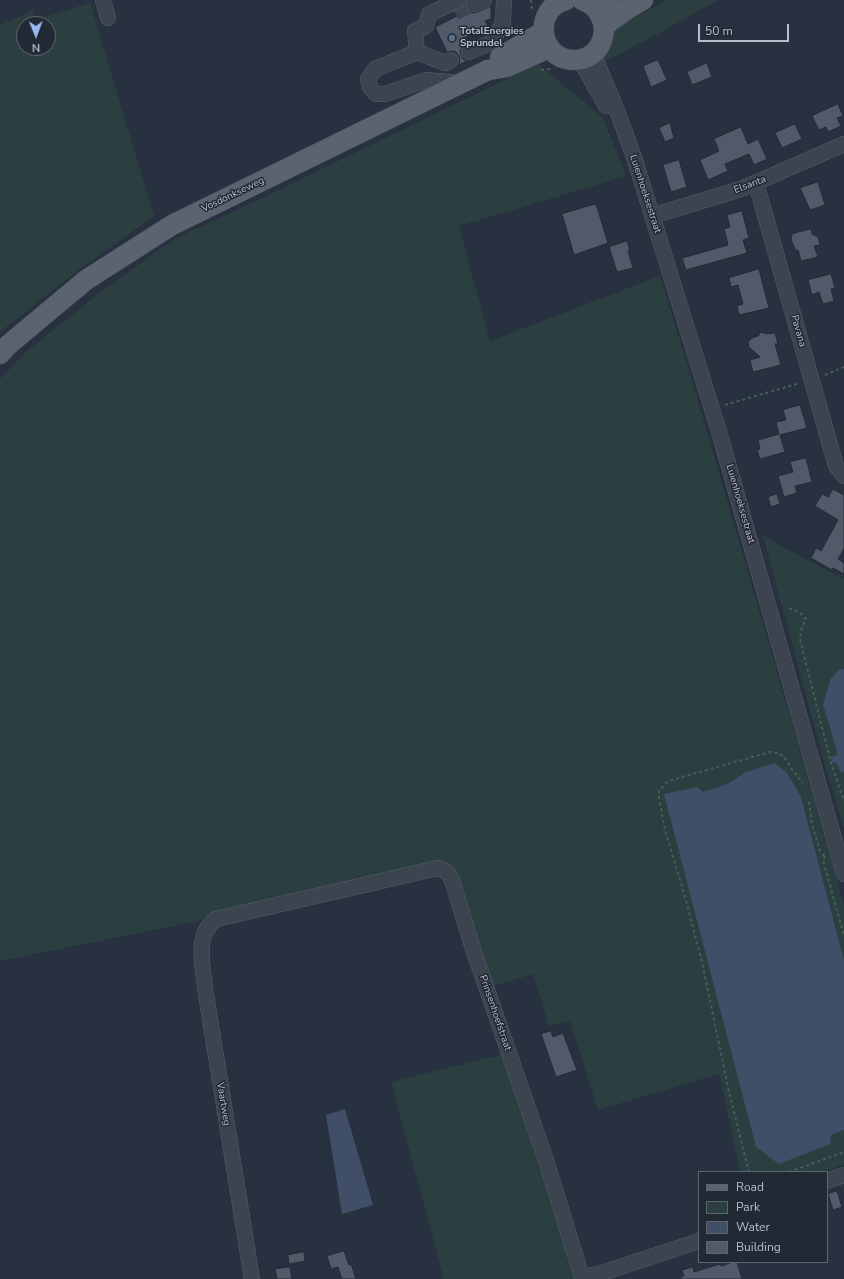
<!DOCTYPE html>
<html>
<head>
<meta charset="utf-8">
<style>
	body { margin:0 }
	#map { position:relative; width:844px; height:1279px; overflow:hidden; background:#28313f; font-family:"Nunito Sans",sans-serif }
	canvas { display:block }
	.legend { position:absolute; left:698px; top:1171px; width:130px; height:92px; box-sizing:border-box; background:#212934; border:1px solid #5e6570; margin:0; padding:5px 7px; list-style:none; font-size:12px; color:#b9bfca }
	.legend li { display:flex; align-items:center; gap:8px; height:20px }
	.legend b { width:20px; border:1px solid #5e6570 }
	.north { position:absolute; left:16px; top:16px; width:40px; height:40px; box-sizing:border-box; background:#212934; border:1px solid #5e6570; border-radius:50%; rotate:179deg; font-size:11px; font-weight:700; line-height:16px; text-align:center; color:#b9bfca }
	.north::after { content:''; display:block; margin:auto; width:14px; height:18px; background:#98b8ef; clip-path:polygon(50% 0,100% 100%,50% 72%,0 100%) }
	.scale { position:absolute; left:698px; top:24px; width:91px; height:18px; box-sizing:border-box; border:2px solid #b9bfca; border-top:0; padding-left:5px; font-size:12px; line-height:14px; white-space:nowrap; color:#b9bfca; -webkit-text-stroke:3px #212934; paint-order:stroke }
</style>
</head>
<body>
<div id="map">
<canvas width="844" height="1279"></canvas>
<ul class="legend">
<li><b style="height:5px;background:#5a636f"></b>Road</li>
<li><b style="height:11px;background:#2b3f41"></b>Park</li>
<li><b style="height:11px;background:#404f67"></b>Water</li>
<li><b style="height:11px;background:#525a6a"></b>Building</li>
</ul>
<div class="north">N</div>
<div class="scale">50 m</div>
</div>
<script>
const ctx = document.querySelector('canvas').getContext('2d');
ctx.lineJoin = 'round';
function paint(path, color) {
  ctx.fillStyle = color;
  ctx.fill(path, 'evenodd');
}
function trace(path, color, width, dash) {
  ctx.strokeStyle = color;
  ctx.lineWidth = width;
  ctx.lineCap = dash ? 'butt' : 'round';
  ctx.setLineDash(dash || []);
  ctx.stroke(path);
}
function label(font, color, halo, rows, align = 'center') {
  ctx.font = font + ' "Nunito Sans",sans-serif';
  ctx.lineWidth = 3;
  ctx.setLineDash([]);
  ctx.textBaseline = 'middle';
  ctx.strokeStyle = halo;
  ctx.fillStyle = color;
  for (const [text, x, y, turn = 0] of rows) {
    ctx.save();
    ctx.translate(x, y);
    ctx.rotate((+turn || 0) * Math.PI / 180);
    ctx.textAlign = isNaN(turn) ? turn : align;
    if (halo) ctx.strokeText(text, 0, 0);
    ctx.fillText(text, 0, 0);
    ctx.restore();
  }
}
const green = new Path2D(`
	M 666,0 L 718,0 L 657,34 L 612,58 L 603,61 L 601,53 L 613,25 L 645,12 Z
	M 90,3 L 154,216 L 85,265 L 6,327 L 0,333 L 0,25 L 32,11 L 36,20 ZM 24,24 L 48,24 L 48,48 L 24,48 Z
	M 538,64 L 603,118 L 626,176 L 459,226 L 490,341 L 660,276 L 689,370 L 785,700 L 797,739 L 844,905 L 844,960 L 801,797 L 746,772 L 727,784 L 703,792 L 697,787 L 664,795 L 831,1135 L 844,1130 L 844,1164 L 825,1172 L 740,1172 L 719,1074 L 598,1110 L 570,1021 L 549,1026 L 533,974 L 490,987 L 451,870 L 214,913 L 199,921 L 0,961 L 0,379 L 28,350 L 103,290 L 176,238 L 235,211 Z
	M 763,536 L 796,554 L 844,579 L 844,669 L 838,670 L 823,705 L 837,751 L 836,762 L 840,771 L 844,772 L 844,829 L 823,759 Z
	M 505,1054 L 575,1279 L 444,1279 L 391,1082 Z`);
const water = new Path2D(`
	M 844,669 L 844,772 L 843,772 L 840,771 L 836,762 L 832,762 L 831,757 L 836,756 L 837,751 L 823,705 L 830,680 L 838,670 Z
	M 775,763 L 787,773 L 801,797 L 844,960 L 844,1130 L 831,1135 L 830,1144 L 779,1164 L 756,1147 L 664,794 L 697,787 L 703,792 L 727,784 L 746,772 Z
	M 345,1109 L 373,1205 L 342,1214 L 326,1115 Z`);
const building = new Path2D(`
	M 465,6 L 468,11 L 473,13 L 477,12 L 491,6 L 491,19 L 485,21 L 488,26 L 462,39 L 465,44 L 460,51 L 461,55 L 463,59 L 467,61 L 459,65 L 460,60 L 459,56 L 456,52 L 452,51 L 447,52 L 435,27 L 457,16 L 455,12 Z
	M 658,60 L 667,80 L 651,87 L 643,66 Z
	M 707,63 L 712,77 L 692,85 L 687,72 Z
	M 838,104 L 843,116 L 837,118 L 841,126 L 828,132 L 826,127 L 819,130 L 812,116 Z
	M 670,123 L 674,138 L 665,142 L 659,128 Z
	M 795,124 L 802,139 L 782,148 L 775,133 Z
	M 741,127 L 748,144 L 758,139 L 767,159 L 754,165 L 749,154 L 725,164 L 728,171 L 708,180 L 700,160 L 719,151 L 714,139 Z
	M 679,160 L 687,187 L 671,192 L 663,165 Z
	M 818,182 L 825,205 L 810,210 L 800,188 Z
	M 596,204 L 608,243 L 574,255 L 562,214 Z
	M 742,211 L 749,238 L 743,240 L 747,253 L 686,270 L 682,258 L 728,245 L 724,229 L 730,227 L 727,215 Z
	M 811,229 L 812,234 L 818,237 L 820,245 L 814,246 L 818,257 L 801,261 L 798,250 L 796,251 L 791,240 L 792,234 Z
	M 627,241 L 630,250 L 628,251 L 633,268 L 617,272 L 609,247 Z
	M 759,269 L 769,308 L 739,315 L 737,306 L 743,304 L 738,285 L 731,287 L 729,278 Z
	M 831,274 L 835,288 L 831,289 L 834,301 L 823,304 L 819,292 L 812,295 L 808,280 Z
	M 761,332 L 768,334 L 775,333 L 778,344 L 775,344 L 781,365 L 753,372 L 750,360 L 760,357 L 749,347 L 748,342 L 752,338 L 758,336 Z
	M 800,405 L 807,428 L 780,435 L 785,452 L 760,459 L 757,450 L 760,449 L 758,440 L 779,434 L 776,422 L 786,420 L 783,410 Z
	M 806,458 L 812,482 L 795,486 L 797,493 L 784,497 L 778,476 L 793,472 L 790,462 Z
	M 833,489 L 844,495 L 844,549 L 838,559 L 844,563 L 844,574 L 833,568 L 832,570 L 811,558 L 816,548 L 821,551 L 838,520 L 815,506 L 822,494 L 828,497 Z
	M 777,494 L 780,504 L 771,507 L 768,497 Z
	M 551,1031 L 553,1037 L 563,1033 L 577,1070 L 556,1077 L 541,1034 Z
	M 837,1191 L 842,1207 L 833,1210 L 828,1194 Z
	M 344,1251 L 349,1265 L 351,1264 L 356,1279 L 342,1279 L 338,1267 L 331,1269 L 327,1256 Z
	M 304,1252 L 305,1261 L 289,1264 L 288,1255 Z
	M 733,1262 L 737,1262 L 742,1279 L 681,1279 L 681,1277 L 684,1276 L 682,1270 L 693,1267 L 694,1272 L 720,1264 L 721,1266 Z
	M 290,1267 L 292,1279 L 277,1279 L 275,1269 Z`);
const minorTunnel = new Path2D(`
	M 455,13 L 474,4`);
const path = new Path2D(`
	M 531,0 L 532,9
	M 541,70 L 550,69
	M 825,375 L 844,367
	M 725,405 L 800,383
	M 789,608 L 800,613 L 806,619 L 801,631 L 800,639 L 830,759 L 844,802
	M 809,802 L 812,824 L 820,851 L 823,855 L 826,855
	M 825,856 L 823,860 L 844,936
	M 750,1172 L 748,1169 L 728,1087 L 702,962 L 685,897 L 665,830 L 659,799 L 659,791 L 667,782 L 675,779 L 770,752 L 776,753 L 784,756 L 793,771 L 803,783
	M 789,1172 L 844,1152`);
const minor = new Path2D(`
	M 103,0 L 108,18
	M 474,4 L 484,0
	M 417,52 L 415,31 L 426,26 L 429,14 L 459,0
	M 469,52 L 492,42 L 503,23 L 504,0
	M 593,54 L 616,108 L 634,157 L 720,435 L 844,874
	M 451,60 L 445,63 L 417,52 L 375,69 L 368,79 L 370,87 L 376,94 L 385,94 L 426,80 L 461,83
	M 580,60 L 606,106
	M 756,183 L 836,466 L 844,476
	M 652,216 L 741,189 L 844,144
	M 827,1181 L 844,1175
	M 252,1279 L 205,988 C 203,965 194,935 216,919 L 438,868 L 447,872 L 452,880 L 473,949 L 546,1160 L 582,1277 L 602,1273 L 699,1241`);
const major = new Path2D(`
	M 566,0 C 533,8 538,58 572,60 C 607,62 617,13 582,0
	M 593,6 L 611,0
	M 604,26 L 626,10 L 643,0
	M 500,57 L 543,32
	M 0,354 L 7,346 L 86,280 L 172,225 L 488,70 L 507,67 L 549,48`);
const markers = [
	[452,38,4,"#5c6f8a"]
];
const poiNames = [
	["TotalEnergies",460,32],
	["Sprundel",460,44]
];
const streetNames = [
	["Elsanta",750,185,-21],
	["Luienhoeksestraat",645,194,72],
	["Vosdonkseweg",233,195,-26],
	["Pavana",798,331,74],
	["Luienhoeksestraat",740,504,74],
	["Prinsenhoefstraat",495,1013,71],
	["Vaartweg",223,1104,81]
];
paint(green, '#2b3f41');
paint(water, '#404f67');
paint(building, '#525a6a');
trace(building, '#232b36', 1);
trace(minorTunnel, '#3e4654', 15, [15, 8]);
trace(minor, '#575f6a', 16);
trace(major, '#464d58', 21);
trace(path, '#4a5c5f', 2, [3, 3]);
trace(minor, '#3c444f', 15);
trace(major, '#5a636f', 20);
for (const [x, y, r, color] of markers) {
  const dot = new Path2D();
  dot.arc(x, y, r, 0, 2 * Math.PI);
  ctx.fillStyle = color;
  ctx.fill(dot);
  trace(dot, '#212934', 1.5);
}
label('bold 10px', '#b9bfca', '#212934', poiNames, 'left');
label('10px', '#b9bfca', '#212934', streetNames);
</script>
</body>
</html>
